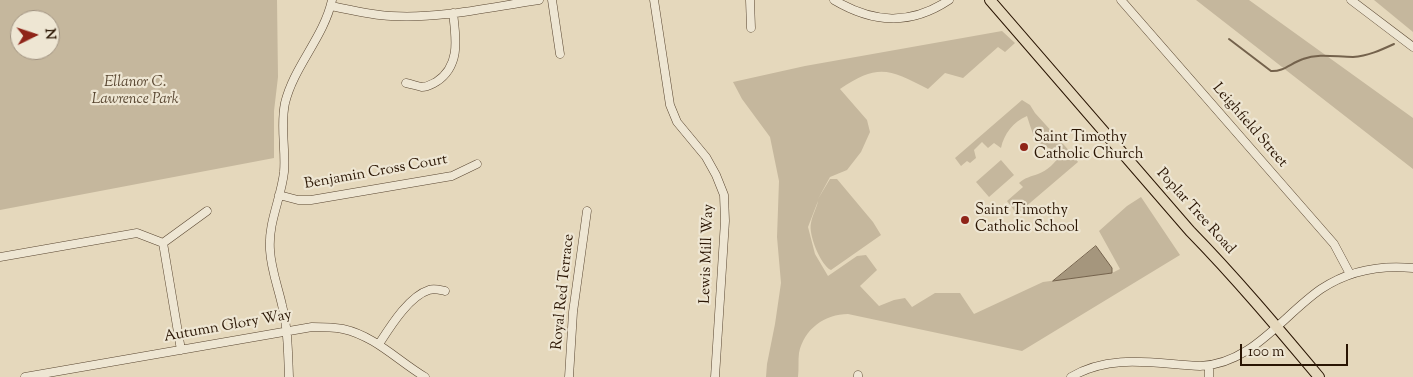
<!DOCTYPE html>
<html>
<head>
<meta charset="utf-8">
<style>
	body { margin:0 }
	#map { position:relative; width:1413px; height:377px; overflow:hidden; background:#e5d8bc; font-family:"Sorts Mill Goudy",serif }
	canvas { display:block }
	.north { position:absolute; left:10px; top:10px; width:50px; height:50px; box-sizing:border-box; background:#eee6d3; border:1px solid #a09280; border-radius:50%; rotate:86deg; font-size:14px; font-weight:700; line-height:20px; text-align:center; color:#2a1503 }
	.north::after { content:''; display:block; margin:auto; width:18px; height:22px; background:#8f2418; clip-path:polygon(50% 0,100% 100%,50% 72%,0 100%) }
	.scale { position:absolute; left:1240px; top:344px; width:108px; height:22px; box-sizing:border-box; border:2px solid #2a1503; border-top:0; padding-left:6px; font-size:15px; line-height:18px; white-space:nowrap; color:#2a1503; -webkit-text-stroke:4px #eee6d3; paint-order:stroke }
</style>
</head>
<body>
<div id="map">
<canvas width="1413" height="377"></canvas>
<div class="north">N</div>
<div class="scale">100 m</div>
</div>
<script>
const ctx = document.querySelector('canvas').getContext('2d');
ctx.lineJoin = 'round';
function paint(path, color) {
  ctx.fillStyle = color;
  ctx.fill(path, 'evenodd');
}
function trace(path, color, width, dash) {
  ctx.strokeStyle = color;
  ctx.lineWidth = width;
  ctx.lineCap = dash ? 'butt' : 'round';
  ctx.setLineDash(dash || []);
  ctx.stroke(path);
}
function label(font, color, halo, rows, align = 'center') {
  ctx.font = font + ' "Sorts Mill Goudy",serif';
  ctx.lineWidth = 4.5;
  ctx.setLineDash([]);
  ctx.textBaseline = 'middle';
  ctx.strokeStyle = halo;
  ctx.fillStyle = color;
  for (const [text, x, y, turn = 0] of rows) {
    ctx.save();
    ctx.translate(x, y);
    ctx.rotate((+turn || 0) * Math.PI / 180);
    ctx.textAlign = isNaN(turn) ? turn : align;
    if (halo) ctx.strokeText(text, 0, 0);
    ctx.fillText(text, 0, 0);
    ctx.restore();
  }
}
const green = new Path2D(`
	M 0,0 L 277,0 L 278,77 L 274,111 L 274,158 L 0,210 ZM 20,20 L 50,20 L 50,50 L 20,50 Z
	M 1196,0 L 1249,0 L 1413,118 L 1413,169 Z
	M 1374,0 L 1413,0 L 1413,32 Z
	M 1002,31 L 1015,43 L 1005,52 L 998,47 L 963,78 L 945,73 L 928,89 C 890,69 878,63 840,89 L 867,120 L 870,132 L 861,152 L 847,170 L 830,177 L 818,199 L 830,179 L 837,179 L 873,222 L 881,235 L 831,270 C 821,266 808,234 811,223 C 812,216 817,207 818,201 L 808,227 L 815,254 L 828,276 L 857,256 L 866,255 L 877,270 L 860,286 L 879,306 L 894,300 L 905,298 L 912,307 L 935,293 L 960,293 L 974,314 L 1043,282 L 1112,273 L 1120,269 L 1099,231 L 1127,206 L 1141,197 L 1180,255 L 1022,351 L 848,314 C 825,314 804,329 799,353 C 798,360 799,369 798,377 L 766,377 L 767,364 L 775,324 L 781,283 L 777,237 L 779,181 L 770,137 L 742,99 L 733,82 L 805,66 Z
	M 1022,100 L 1030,105 L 1035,113 L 1074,156 L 1078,162 L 1017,214 L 1007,201 L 1023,187 L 1019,183 C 1026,177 1030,177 1038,174 C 1047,171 1056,162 1061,154 C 1034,140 1037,147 1027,116 C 1013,122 1004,134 1001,148 L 994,143 L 988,148 L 982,142 L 974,150 L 976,158 L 970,163 L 967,161 L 961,166 L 955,158 Z
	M 1001,160 L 1014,175 L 989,197 L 976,182 Z`);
const water = new Path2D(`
	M 1096,246 L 1112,268 L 1112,273 L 1053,281 Z`);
const stream = new Path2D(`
	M 1229,39 L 1271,71 C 1283,72 1291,63 1303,59 C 1319,53 1336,57 1353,57 C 1368,56 1381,50 1394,44`);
const minor = new Path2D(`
	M 552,0 L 560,54
	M 654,0 L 670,105 L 677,122 L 706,157 L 716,175 L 724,195 L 725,221 L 715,377
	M 750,0 L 751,28
	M 834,0 C 873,23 910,26 949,0
	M 1121,0 L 1334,244 L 1350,274
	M 1351,0 L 1413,47
	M 331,6 C 351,10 371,15 391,16 C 441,19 490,7 539,0
	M 406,83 C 411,84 417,86 422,87 C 427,87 432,84 436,82 C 461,66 456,38 453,13
	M 279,195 L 298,200 L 311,200 L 452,176 L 477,164
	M 0,257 L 137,233 L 163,243
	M 379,344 C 390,327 409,296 429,290 C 434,288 440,290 445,291
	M 181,350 L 163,243 L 207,211
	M 1209,366 L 1209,377
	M 25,377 L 312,327 C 322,327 333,327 343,329 C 375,336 398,361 425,377
	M 289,377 C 288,352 288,329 282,305 C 278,287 271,269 270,250 C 268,222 281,199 284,172 C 286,149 280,126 285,103 C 294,66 324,37 332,0
	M 569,377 L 573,312 L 587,211
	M 858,377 L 858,375
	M 1071,377 C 1111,353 1156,364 1200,366 C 1252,364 1282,316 1321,289 C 1348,271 1381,265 1413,268`);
const major = new Path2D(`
	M 990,0 L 1190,231 C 1235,277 1277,327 1319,377`);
const markers = [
	[1024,147,5,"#8f2418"],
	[965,220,5,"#8f2418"]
];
const parkNames = [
	["Ellanor C.",135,83],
	["Lawrence Park",135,100]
];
const streetNames = [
	["Leighfield Street",1249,126,49],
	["Benjamin Cross Court",376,173,-10],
	["Poplar Tree Road",1195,212,48],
	["Lewis Mill Way",708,254,-88],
	["Royal Red Terrace",564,292,-84],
	["Autumn Glory Way",228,327,-10]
];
const poiNames = [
	["Saint Timothy",1034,138],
	["Catholic Church",1034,155],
	["Saint Timothy",975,211],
	["Catholic School",975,228]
];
paint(green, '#c5b79d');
paint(water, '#a5967d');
trace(water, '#74624c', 1);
trace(stream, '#74624c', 2);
trace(minor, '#594631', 9);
trace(major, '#2a1503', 12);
trace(minor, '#eee6d3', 8);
trace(major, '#e5d8bc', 10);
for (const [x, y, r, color] of markers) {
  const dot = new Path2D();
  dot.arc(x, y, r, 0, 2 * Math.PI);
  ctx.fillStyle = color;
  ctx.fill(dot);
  trace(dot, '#eee6d3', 2);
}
label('italic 15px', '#584631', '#eee6d3', parkNames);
label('15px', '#2a1503', '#eee6d3', streetNames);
label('15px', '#2a1503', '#eee6d3', poiNames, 'left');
</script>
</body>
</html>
